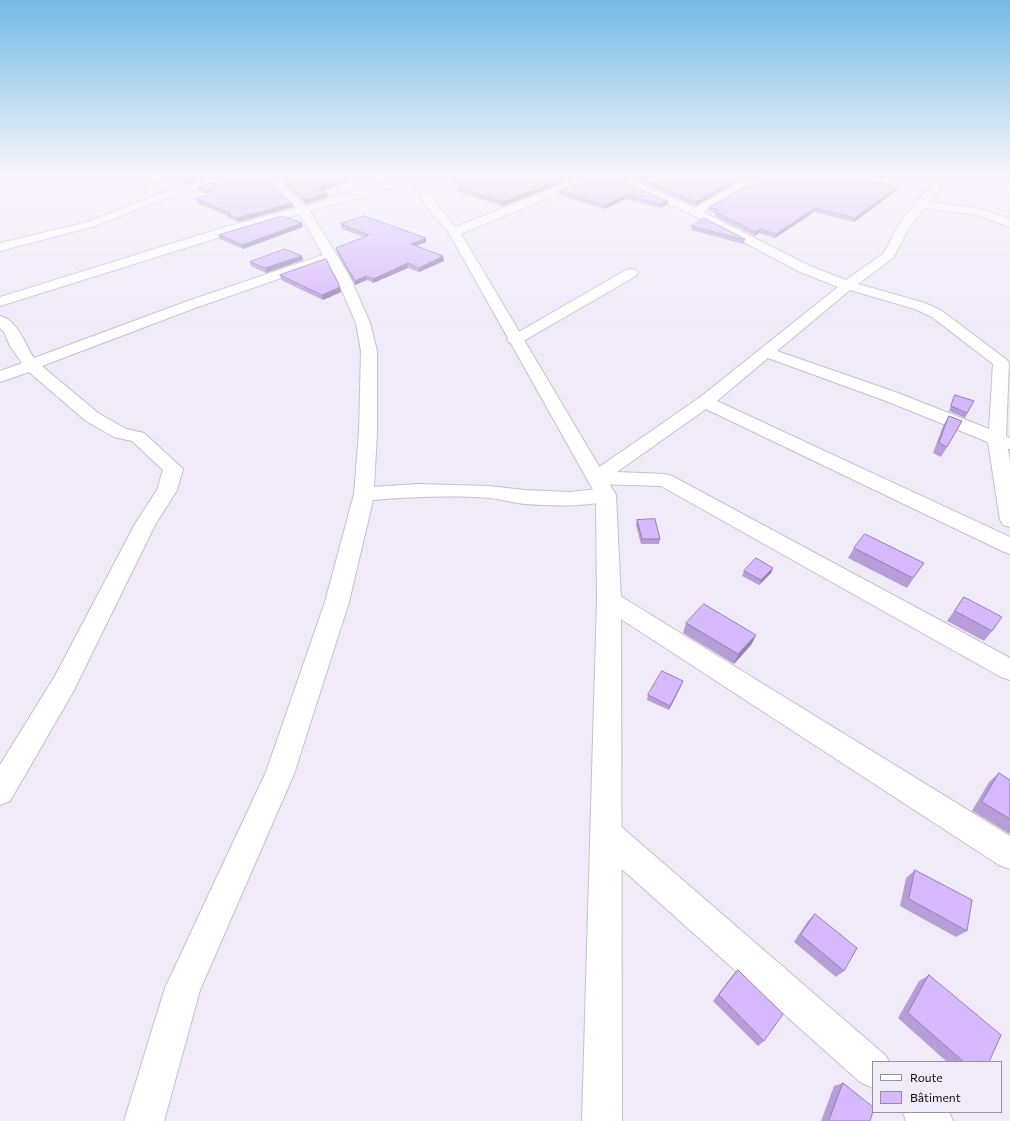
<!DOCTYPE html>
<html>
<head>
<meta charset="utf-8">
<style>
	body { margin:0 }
	#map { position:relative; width:1010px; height:1121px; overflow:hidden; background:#f0eaf9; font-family:Commissioner,sans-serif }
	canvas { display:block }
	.legend { position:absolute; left:872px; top:1061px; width:130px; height:52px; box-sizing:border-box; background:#f0eaf9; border:1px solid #96929d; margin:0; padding:5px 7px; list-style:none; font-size:12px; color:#0f0d12 }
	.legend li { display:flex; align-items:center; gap:8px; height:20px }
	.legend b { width:20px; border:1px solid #96929d }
</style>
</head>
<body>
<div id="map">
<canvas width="1010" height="1121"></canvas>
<ul class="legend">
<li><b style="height:5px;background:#fff"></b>Route</li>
<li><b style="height:11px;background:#d6b8fc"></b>Bâtiment</li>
</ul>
</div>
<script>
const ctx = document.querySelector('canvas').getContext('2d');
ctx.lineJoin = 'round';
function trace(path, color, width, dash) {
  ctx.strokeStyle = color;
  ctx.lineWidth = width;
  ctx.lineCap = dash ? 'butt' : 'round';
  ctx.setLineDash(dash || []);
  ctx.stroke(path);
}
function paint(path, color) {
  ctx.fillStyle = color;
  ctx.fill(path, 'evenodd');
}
const street = new Path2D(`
	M 81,174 L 158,175 L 174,180 L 175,182 L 172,187 L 150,195 L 145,192 L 146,190 L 163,183 L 157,181 L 86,177 Z
	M 252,174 L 282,174 L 280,176 L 288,190 L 306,206 L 412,174 L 420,174 L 421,176 L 420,178 L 361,197 L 310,211 L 350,277 L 370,323 L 377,351 L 377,432 L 374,487 L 417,484 L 489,486 L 524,490 L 570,492 L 606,488 L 613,490 L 616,495 L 613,500 C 585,507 554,506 525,504 C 513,503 501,499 489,498 C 450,495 411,497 373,500 L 349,602 L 294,774 L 200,990 L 164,1121 L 124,1121 L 165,988 L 266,772 L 325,602 L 354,494 L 359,432 L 361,351 L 356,323 L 336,277 L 327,262 L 195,308 L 42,366 L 98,413 L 126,429 L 144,433 L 183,469 L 177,490 L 155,525 L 73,692 L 10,801 L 0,805 L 0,765 L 55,676 L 135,524 L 157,490 L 163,470 L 132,441 L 114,437 L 86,421 L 29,372 L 0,382 L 0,371 L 22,363 L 10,346 L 4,332 L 0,328 L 0,316 C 18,320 25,345 34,358 L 185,302 L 323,255 L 300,214 L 230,234 L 0,306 L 0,297 L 222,228 L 296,208 L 280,194 L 271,178 L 216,184 L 162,200 L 95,226 L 0,251 L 0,243 L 87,222 L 154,196 L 211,179 Z
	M 588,174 L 610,174 L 623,176 L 695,208 L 740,182 L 759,174 L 772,174 L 771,176 L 748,186 L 703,212 L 810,266 L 846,280 L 884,253 L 899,224 L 916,202 L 942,174 L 952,174 L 929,202 L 980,209 L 1010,219 L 1010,227 L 977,215 L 924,208 L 909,228 L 893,258 L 858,284 L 925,303 L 942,311 L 1007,360 L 1009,363 L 1006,436 L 1010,438 L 1010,449 L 1008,449 L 1010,462 L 1010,527 L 1003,525 L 1000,520 L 988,442 L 886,401 L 768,358 L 717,401 L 1010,537 L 1010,554 L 1002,551 L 706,409 L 617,472 L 665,474 L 672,476 L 1010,658 L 1010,680 L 1001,677 L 661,486 L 596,484 L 589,482 L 586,478 L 589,474 L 699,398 L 838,287 L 800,272 L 691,214 L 642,192 L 617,181 L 597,178 L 458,235 L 450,235 L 448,232 L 450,229 ZM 850,290 L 915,309 L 932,317 L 993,364 L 989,429 L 898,393 L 777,351 Z
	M 631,269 L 636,270 L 638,273 L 636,276 L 520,343 L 515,345 L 510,343 L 507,340 L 510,337 L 626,270 Z
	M 609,591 L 617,594 L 1010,836 L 1010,869 L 999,865 L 601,606 L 597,600 L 601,594 Z
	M 607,820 L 618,824 L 886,1056 L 889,1062 L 873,1062 L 873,1088 L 860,1082 L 596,846 L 592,835 L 596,824 Z
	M 903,1112 L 949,1112 L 953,1121 L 906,1121 Z`);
const secondary = new Path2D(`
	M 409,174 L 419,174 L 436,204 L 460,232 L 616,495 L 621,600 L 622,1121 L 582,1121 L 597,600 L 596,495 L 449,233 L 425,205 Z`);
const wall = new Path2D(`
	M 195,174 L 242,174 L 211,178 L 186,185 L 179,182 L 178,179 Z
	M 281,174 L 338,174 L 350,181 L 322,191 L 328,197 L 306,204 L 289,189 L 282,176 Z
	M 462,174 L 585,174 L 503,206 L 458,192 L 457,188 L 463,186 L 451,182 L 451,178 Z
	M 618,174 L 756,174 L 739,181 L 695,206 L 624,175 Z
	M 598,176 L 667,205 L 660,208 L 625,199 L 605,209 L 559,195 L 559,191 Z
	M 198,187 L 278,191 L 292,203 L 293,207 L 238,222 L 228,218 L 228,216 L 197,203 L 196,199 L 210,195 L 199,191 Z
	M 897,187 L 896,191 L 854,222 L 814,212 L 775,238 L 759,233 L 755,236 L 714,216 L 715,213 L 708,211 L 709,207 Z
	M 302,223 L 303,227 L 243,249 L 220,239 L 219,235 Z
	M 341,224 L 426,242 L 416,246 L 443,256 L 444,261 L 419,272 L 408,268 L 373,283 L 367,280 L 355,285 L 337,253 L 336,248 L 364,237 L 342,229 Z
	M 692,226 L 745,239 L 744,244 L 743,244 L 691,230 Z
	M 302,256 L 303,260 L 266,273 L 251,266 L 250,262 Z
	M 280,275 L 341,292 L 323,300 L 281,280 Z
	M 955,395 L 974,401 L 965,418 L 949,411 L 953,400 Z
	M 949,416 L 962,421 L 941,457 L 933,453 L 943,426 Z
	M 637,520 L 660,539 L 659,544 L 641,544 L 636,525 Z
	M 854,548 L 924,563 L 917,573 L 907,588 L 848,558 Z
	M 773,568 L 771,573 L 759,585 L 742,576 L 744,571 Z
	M 964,597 L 992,631 L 984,641 L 947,621 Z
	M 686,623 L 756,635 L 751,645 L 734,664 L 683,633 Z
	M 683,681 L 681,686 L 669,710 L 647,700 L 648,695 Z
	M 999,773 L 1010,780 L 1010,834 L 972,811 L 989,782 Z
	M 915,870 L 967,931 L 956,937 L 900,906 L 906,878 Z
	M 815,914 L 844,971 L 836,977 L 794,942 L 808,921 Z
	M 738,970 L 764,1041 L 758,1046 L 713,1001 L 732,976 Z
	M 929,975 L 989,1062 L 947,1062 L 898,1018 L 919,981 Z
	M 843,1083 L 870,1121 L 821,1121 L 834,1086 Z`);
const shadedWall = new Path2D(`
	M 210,174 L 242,174 L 211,178 L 186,185 L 185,181 Z
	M 575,174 L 585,174 L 503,206 L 503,202 Z
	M 748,174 L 756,174 L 739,181 L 695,206 L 696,202 L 740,177 Z
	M 349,178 L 350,181 L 316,193 L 316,189 Z
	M 897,187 L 896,191 L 854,222 L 855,218 Z
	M 327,193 L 328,197 L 306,204 L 305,200 Z
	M 626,195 L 625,199 L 605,209 L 606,205 Z
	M 668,201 L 667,205 L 660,208 L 661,204 Z
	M 292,203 L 293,207 L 238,222 L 237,218 Z
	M 815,208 L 814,212 L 775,238 L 776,234 Z
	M 302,223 L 303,227 L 243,249 L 242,245 Z
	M 760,229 L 759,233 L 755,236 L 756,232 Z
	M 426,238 L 426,242 L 411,248 L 411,244 Z
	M 302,256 L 303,260 L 266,273 L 265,268 Z
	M 443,256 L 444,261 L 419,272 L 419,268 Z
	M 408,263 L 408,268 L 373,283 L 373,279 Z
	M 366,276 L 367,280 L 355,285 L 355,281 Z
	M 340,287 L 341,292 L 323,300 L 322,295 Z
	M 773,568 L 771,573 L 759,585 L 761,580 Z
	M 756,635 L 751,645 L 734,664 L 738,654 Z
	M 683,681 L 681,686 L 669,710 L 670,706 Z`);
const building = new Path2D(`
	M 195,174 L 210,174 L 185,181 L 178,179 Z
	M 282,174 L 338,174 L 349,178 L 316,189 L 327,193 L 305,200 L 288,185 Z
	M 462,174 L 575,174 L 503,202 L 457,188 L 468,184 L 451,178 Z
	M 631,174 L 748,174 L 740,177 L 696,202 Z
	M 772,174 L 839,174 L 897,187 L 855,218 L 815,208 L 776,234 L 760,229 L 756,232 L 715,212 L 719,210 L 709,207 L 750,184 Z
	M 269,176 L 278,191 L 292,203 L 237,218 L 227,214 L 230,213 L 196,199 L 214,193 L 198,187 L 215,182 Z
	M 598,176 L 617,179 L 668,201 L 661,204 L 626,195 L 606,205 L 559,191 Z
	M 283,216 L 302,223 L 242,245 L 219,235 Z
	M 364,216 L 426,238 L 411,244 L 443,256 L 419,268 L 408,263 L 373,279 L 366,276 L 355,281 L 336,248 L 369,235 L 341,224 Z
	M 704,218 L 745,239 L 744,240 L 692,226 Z
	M 285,249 L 302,256 L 265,268 L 250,262 Z
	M 326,259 L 340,287 L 322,295 L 280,275 Z
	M 955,395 L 974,401 L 967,413 L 951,406 Z
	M 949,416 L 962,421 L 947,447 L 939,443 Z
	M 655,519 L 660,539 L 642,539 L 637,520 Z
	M 865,534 L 924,563 L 913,578 L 854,548 Z
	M 756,558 L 773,568 L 761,580 L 744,571 Z
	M 964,597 L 1002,617 L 992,631 L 955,611 Z
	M 704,604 L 756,635 L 738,654 L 686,623 Z
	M 662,671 L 683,681 L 670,706 L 648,695 Z
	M 999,773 L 1010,780 L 1010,819 L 982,802 Z
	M 915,870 L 972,900 L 967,931 L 909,899 Z
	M 815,914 L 857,948 L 844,971 L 801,935 Z
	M 738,970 L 783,1014 L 764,1041 L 719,995 Z
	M 929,975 L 1001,1035 L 989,1062 L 964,1062 L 908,1013 Z
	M 843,1083 L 873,1107 L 873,1111 L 870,1121 L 829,1121 Z`);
trace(street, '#c6c0ce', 2);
trace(secondary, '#c6c0ce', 2);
paint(street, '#fff');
paint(secondary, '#fff');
paint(wall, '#b89ed9');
paint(shadedWall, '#9681b0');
paint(building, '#d6b8fc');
trace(building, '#9681b0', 1);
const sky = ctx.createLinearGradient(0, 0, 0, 331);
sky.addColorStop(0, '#73bae4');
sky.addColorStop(0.53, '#f8f6fc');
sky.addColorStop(1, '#f8f6fc00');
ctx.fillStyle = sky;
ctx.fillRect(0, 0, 1010, 331);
</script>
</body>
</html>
